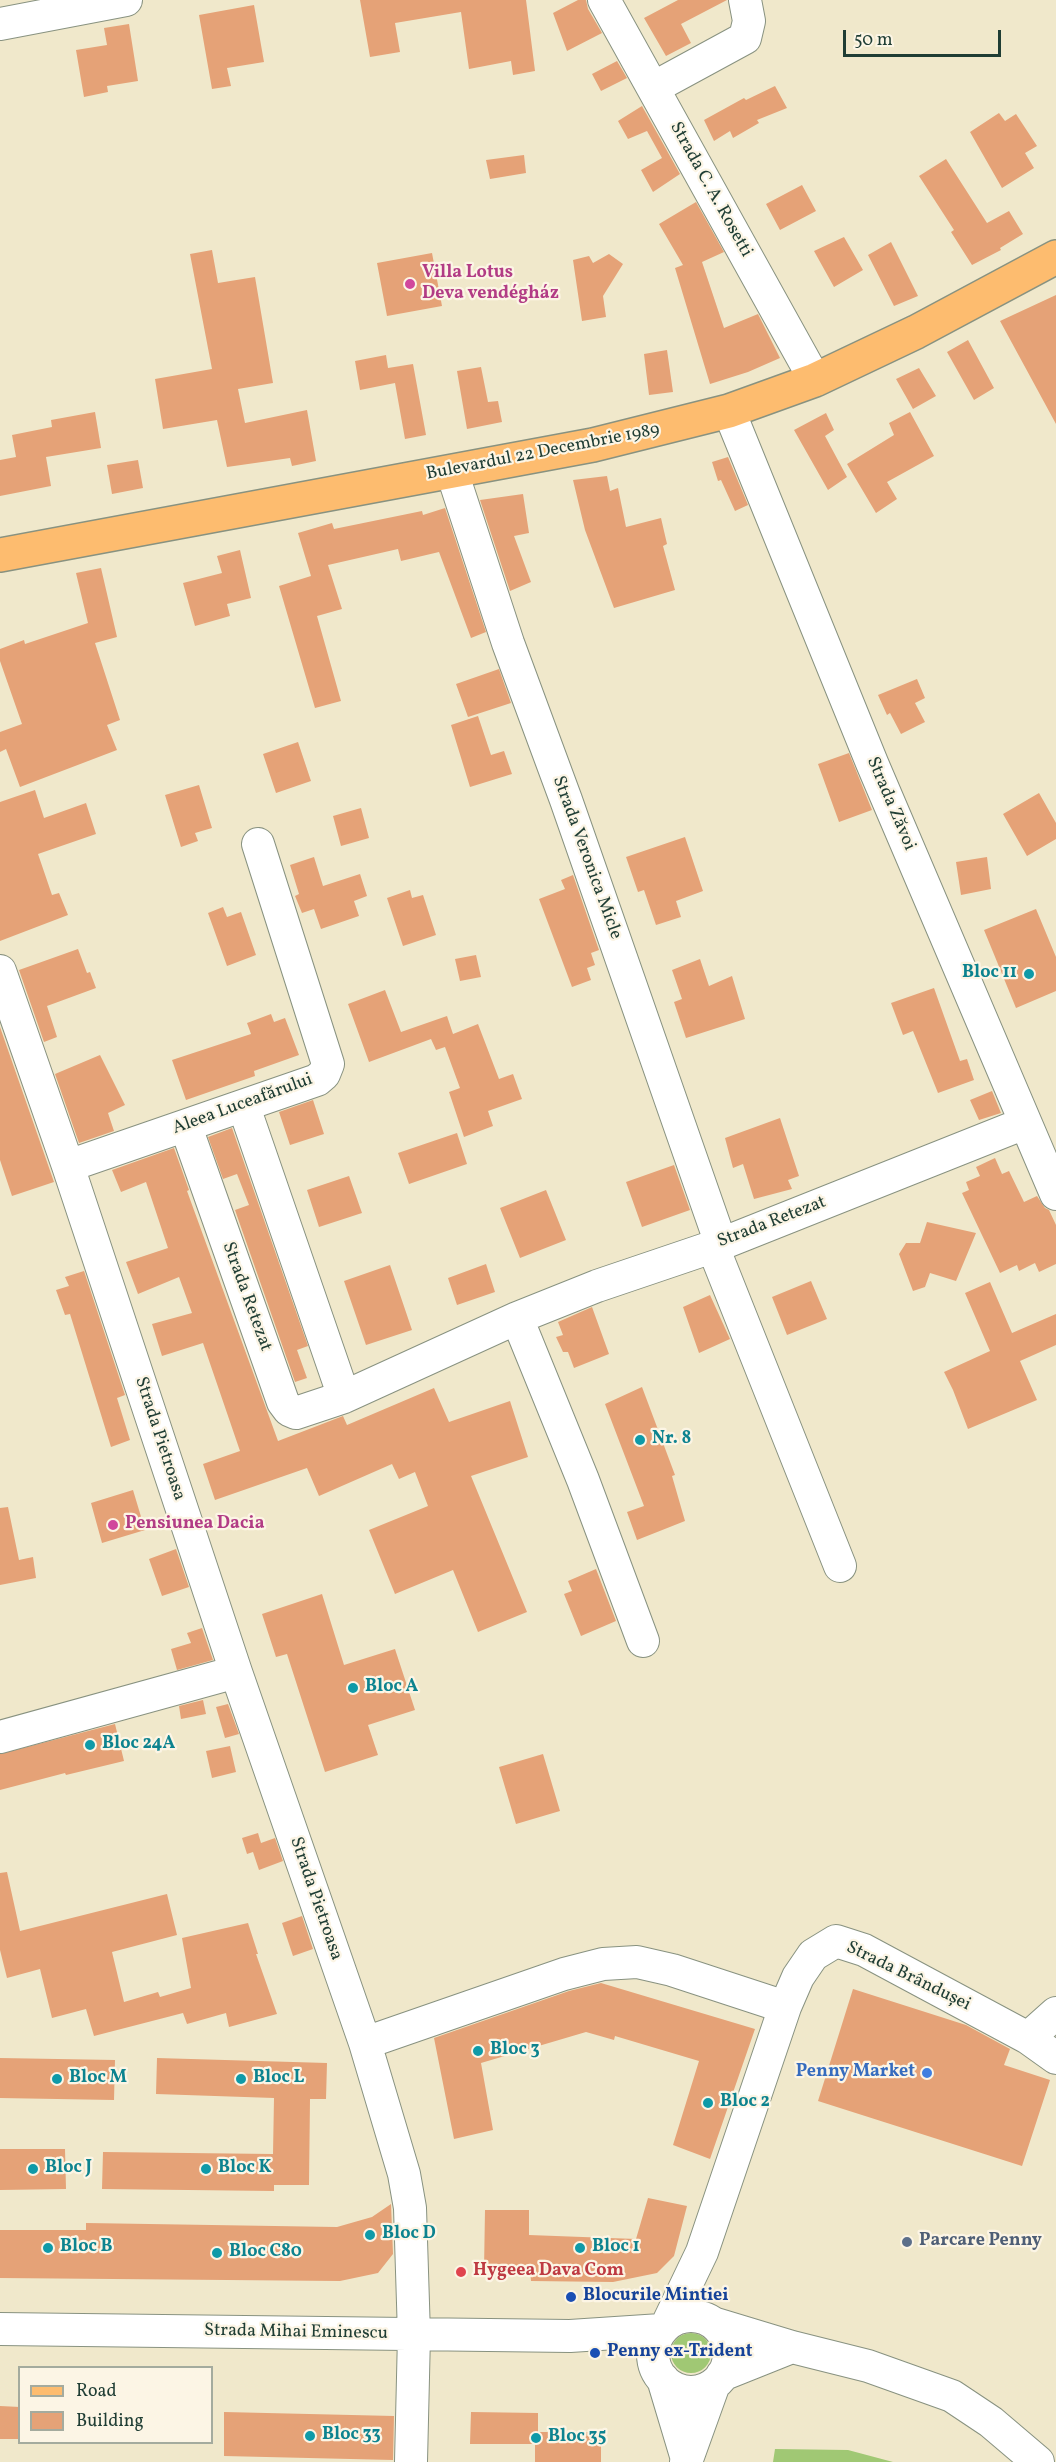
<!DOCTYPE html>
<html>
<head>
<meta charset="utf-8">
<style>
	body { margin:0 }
	#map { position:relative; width:1056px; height:2462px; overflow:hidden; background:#f0e8cb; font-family:Vollkorn,serif }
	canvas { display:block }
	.legend { position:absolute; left:18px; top:2366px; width:195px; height:78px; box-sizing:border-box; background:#fcf5e5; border:2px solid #a4ab9e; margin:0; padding:8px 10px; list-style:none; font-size:18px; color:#1f3d34 }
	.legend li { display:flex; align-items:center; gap:12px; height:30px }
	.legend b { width:30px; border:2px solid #a4ab9e }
	.scale { position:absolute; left:843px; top:30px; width:158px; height:27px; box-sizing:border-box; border:3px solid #1f3d34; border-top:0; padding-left:8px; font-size:18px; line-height:21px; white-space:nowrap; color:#1f3d34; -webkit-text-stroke:4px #fcf5e5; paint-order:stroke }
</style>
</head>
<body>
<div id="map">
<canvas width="1056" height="2462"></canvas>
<ul class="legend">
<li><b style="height:8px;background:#fdbc6f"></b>Road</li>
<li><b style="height:16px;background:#e5a277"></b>Building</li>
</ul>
<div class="scale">50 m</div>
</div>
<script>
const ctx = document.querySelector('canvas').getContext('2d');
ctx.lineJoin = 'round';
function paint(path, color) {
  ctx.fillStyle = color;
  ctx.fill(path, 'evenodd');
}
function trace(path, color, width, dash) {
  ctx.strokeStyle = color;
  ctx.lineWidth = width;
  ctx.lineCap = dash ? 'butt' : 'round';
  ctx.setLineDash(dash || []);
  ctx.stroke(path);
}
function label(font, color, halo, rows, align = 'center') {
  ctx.font = font + ' Vollkorn,serif';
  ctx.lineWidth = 4.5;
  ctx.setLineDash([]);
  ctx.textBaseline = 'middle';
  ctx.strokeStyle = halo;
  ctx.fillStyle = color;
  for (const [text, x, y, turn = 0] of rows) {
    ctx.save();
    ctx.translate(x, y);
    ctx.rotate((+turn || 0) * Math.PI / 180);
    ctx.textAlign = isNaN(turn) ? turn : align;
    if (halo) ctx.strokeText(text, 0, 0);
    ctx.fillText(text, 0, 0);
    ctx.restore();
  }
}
const green = new Path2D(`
	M671 2353a20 20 0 1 1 40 0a20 20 0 1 1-40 0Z
	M 775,2449 L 848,2450 L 893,2462 L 773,2462 Z`);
const building = new Path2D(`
	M 360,0 L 526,0 L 535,71 L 513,75 L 511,61 L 469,69 L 461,12 L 395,23 L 400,52 L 370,57 Z
	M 578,0 L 586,0 L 588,9 L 602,33 L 567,51 L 553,13 Z
	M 678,0 L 727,0 L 681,24 L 691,43 L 666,56 L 644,18 Z
	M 254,5 L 264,62 L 227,68 L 231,86 L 212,89 L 199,15 Z
	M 129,24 L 138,81 L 107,86 L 108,92 L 84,97 L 76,50 L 107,45 L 104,28 Z
	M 617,61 L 627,78 L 601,91 L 592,74 Z
	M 775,86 L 787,108 L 757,120 L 759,123 L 733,138 L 730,131 L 714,141 L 704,120 L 744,98 L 746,100 Z
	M 642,106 L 680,174 L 653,192 L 641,170 L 662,158 L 647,131 L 628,139 L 618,121 Z
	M 999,113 L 1005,121 L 1016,114 L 1037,146 L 1025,153 L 1034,168 L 1002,188 L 970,132 Z
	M 524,155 L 526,173 L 490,179 L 486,160 Z
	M 946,159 L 987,223 L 1009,211 L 1023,234 L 1000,248 L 1001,250 L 972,265 L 951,232 L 954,230 L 919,176 Z
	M 802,185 L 816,211 L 780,230 L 766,204 Z
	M 696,202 L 724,252 L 702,262 L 724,328 L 758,314 L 780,358 L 748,372 L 710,384 L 675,268 L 683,265 L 659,224 Z
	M 844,237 L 863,270 L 834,287 L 814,251 Z
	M 891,242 L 918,296 L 894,306 L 868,255 Z
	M 212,250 L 218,283 L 255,277 L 273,383 L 238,389 L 245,423 L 307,410 L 316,461 L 292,466 L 290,458 L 227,467 L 217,420 L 163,429 L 155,379 L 212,369 L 190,254 Z
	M 432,253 L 442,306 L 387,316 L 377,263 Z
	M 609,254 L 623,264 L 603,296 L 606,317 L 582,321 L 573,260 L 589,256 L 593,263 Z
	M 1056,295 L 1056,424 L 1000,321 Z
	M 968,340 L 994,388 L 974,400 L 947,352 Z
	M 667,350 L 673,392 L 649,395 L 644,354 Z
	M 386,355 L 388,368 L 413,364 L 426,435 L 405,439 L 395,383 L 360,390 L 355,361 Z
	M 481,367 L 488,402 L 498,401 L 502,422 L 467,429 L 457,371 Z
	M 919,368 L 936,396 L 913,409 L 896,379 Z
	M 95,412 L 101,448 L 46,457 L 51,486 L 0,496 L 0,460 L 16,457 L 12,435 L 52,427 L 51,420 Z
	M 910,412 L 934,456 L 887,482 L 897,499 L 876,513 L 847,464 L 894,435 L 889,423 Z
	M 826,413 L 834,430 L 825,436 L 847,477 L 828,490 L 794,430 Z
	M 728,457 L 748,505 L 735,511 L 721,480 L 718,481 L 712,462 Z
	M 138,460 L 143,488 L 112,494 L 107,465 Z
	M 607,476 L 610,491 L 618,488 L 626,527 L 661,518 L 667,544 L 663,546 L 675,590 L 614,608 L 585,530 L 573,480 Z
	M 523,494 L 529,533 L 514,536 L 531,582 L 510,591 L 480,500 Z
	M 445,508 L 486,632 L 471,638 L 439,552 L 401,561 L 398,549 L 328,565 L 342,609 L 317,616 L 341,701 L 315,708 L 279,586 L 311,576 L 298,533 L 332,523 L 334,529 L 422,511 L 423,515 Z
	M 240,550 L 251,598 L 227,604 L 230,616 L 195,626 L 183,583 L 222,573 L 217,556 Z
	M 101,568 L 117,637 L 95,643 L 120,720 L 107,725 L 117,750 L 20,787 L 6,749 L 0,752 L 0,732 L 22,724 L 0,661 L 0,649 L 24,640 L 25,644 L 88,623 L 76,573 Z
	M 499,669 L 511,703 L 468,717 L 456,684 Z
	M 917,679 L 925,698 L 915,703 L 925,722 L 901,734 L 890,713 L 887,715 L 878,695 Z
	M 478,716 L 491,755 L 504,751 L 512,774 L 470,787 L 451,725 Z
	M 298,742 L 311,781 L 276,793 L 263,754 Z
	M 849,753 L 872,810 L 839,822 L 818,764 Z
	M 199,785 L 212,828 L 195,833 L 198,841 L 181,847 L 165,795 Z
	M 35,790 L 44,818 L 86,803 L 96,834 L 38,854 L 52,895 L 59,893 L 68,915 L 0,941 L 0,802 Z
	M 1039,793 L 1056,823 L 1056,839 L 1027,856 L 1003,814 Z
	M 361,808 L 369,838 L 341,846 L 333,816 Z
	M 685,837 L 703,891 L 676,901 L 681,917 L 656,925 L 644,890 L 638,892 L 626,857 Z
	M 314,857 L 323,886 L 360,874 L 367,896 L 354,901 L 359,916 L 321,929 L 314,909 L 302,913 L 295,896 L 299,894 L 290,865 Z
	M 987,857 L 991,889 L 961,895 L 956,862 Z
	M 573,875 L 599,950 L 591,953 L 595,965 L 587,968 L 591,980 L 572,987 L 539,899 L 565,889 L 561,880 Z
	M 410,890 L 412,898 L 423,895 L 436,935 L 403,946 L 387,898 Z
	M 223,907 L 227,917 L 241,912 L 256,955 L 227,966 L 208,913 Z
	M 1036,909 L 1056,957 L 1056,991 L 1016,1008 L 984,930 Z
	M 78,949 L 87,973 L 90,972 L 96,988 L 47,1006 L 57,1037 L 44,1042 L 19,970 Z
	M 476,955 L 481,977 L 460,981 L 455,959 Z
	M 700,959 L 709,986 L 732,976 L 745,1019 L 686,1038 L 674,1002 L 682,999 L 672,970 Z
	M 934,988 L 960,1061 L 967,1059 L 974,1080 L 938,1093 L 913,1031 L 903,1035 L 891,1003 Z
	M 385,990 L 401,1032 L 447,1016 L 453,1034 L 478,1024 L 499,1079 L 513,1074 L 522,1099 L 488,1111 L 493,1126 L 464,1137 L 449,1092 L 460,1088 L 445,1047 L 436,1050 L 431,1039 L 369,1062 L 348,1004 Z
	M 271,1014 L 274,1022 L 285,1018 L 299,1055 L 254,1071 L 255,1076 L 186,1100 L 172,1060 L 251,1034 L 247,1023 Z
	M 0,1027 L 54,1182 L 12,1196 L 0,1160 Z
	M 100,1055 L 125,1105 L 108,1113 L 114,1131 L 79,1143 L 55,1074 Z
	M 992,1091 L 1001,1113 L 979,1120 L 970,1100 Z
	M 313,1100 L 324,1134 L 290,1145 L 279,1112 Z
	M 780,1118 L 799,1176 L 788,1180 L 792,1189 L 754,1199 L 743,1164 L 733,1168 L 725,1138 Z
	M 232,1128 L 308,1346 L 297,1350 L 307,1378 L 295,1382 L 235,1210 L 249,1205 L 237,1174 L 223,1179 L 208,1137 Z
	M 457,1133 L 467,1164 L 409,1184 L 398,1153 Z
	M 174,1148 L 189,1190 L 187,1191 L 278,1441 L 343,1416 L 347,1425 L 434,1388 L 449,1422 L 510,1401 L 528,1457 L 471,1476 L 527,1612 L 478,1632 L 453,1570 L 395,1594 L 369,1530 L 428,1506 L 415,1472 L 399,1479 L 392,1464 L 319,1496 L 307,1468 L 215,1500 L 203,1464 L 240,1451 L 203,1343 L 162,1356 L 152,1324 L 192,1313 L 179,1277 L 138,1294 L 126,1262 L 168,1248 L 146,1182 L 121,1192 L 112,1170 Z
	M 995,1158 L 1002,1174 L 1009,1171 L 1024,1202 L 1037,1196 L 1045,1208 L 1049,1210 L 1056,1225 L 1056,1264 L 1039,1272 L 1035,1263 L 1019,1271 L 1017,1265 L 1000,1273 L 962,1193 L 969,1190 L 966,1182 L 980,1176 L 976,1167 Z
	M 674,1165 L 690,1210 L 642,1227 L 626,1182 Z
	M 349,1176 L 362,1213 L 319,1227 L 307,1190 Z
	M 546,1190 L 566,1240 L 520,1258 L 500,1208 Z
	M 927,1222 L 976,1233 L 956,1281 L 930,1273 L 925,1287 L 913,1291 L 899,1254 L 906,1243 L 920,1243 Z
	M 486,1264 L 495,1292 L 457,1305 L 448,1278 Z
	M 390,1265 L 412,1330 L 366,1345 L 344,1281 Z
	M 84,1271 L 125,1395 L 117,1398 L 130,1440 L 111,1447 L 70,1314 L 65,1315 L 56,1290 L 69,1286 L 65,1277 Z
	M 811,1281 L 827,1319 L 787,1335 L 772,1297 Z
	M 990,1282 L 1012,1333 L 1056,1314 L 1056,1345 L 1020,1361 L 1037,1400 L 968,1429 L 953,1390 L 944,1372 L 990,1351 L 965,1293 Z
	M 710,1295 L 730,1339 L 699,1353 L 683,1307 Z
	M 592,1307 L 609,1354 L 574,1368 L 568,1352 L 563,1352 L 556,1337 L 563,1335 L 558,1322 Z
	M 642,1387 L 675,1475 L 672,1476 L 685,1521 L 637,1540 L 627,1512 L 644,1506 L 605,1404 Z
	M 133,1490 L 145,1530 L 102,1543 L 91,1503 Z
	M 8,1507 L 19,1560 L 33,1557 L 36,1578 L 0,1585 L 0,1508 Z
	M 176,1549 L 189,1587 L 162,1596 L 149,1559 Z
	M 596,1569 L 616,1621 L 581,1636 L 564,1594 L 572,1591 L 568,1581 Z
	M 322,1594 L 344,1665 L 395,1649 L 415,1710 L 368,1725 L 378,1755 L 325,1772 L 287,1654 L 276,1657 L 262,1614 Z
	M 202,1628 L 213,1660 L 177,1670 L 171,1649 L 191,1643 L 187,1633 Z
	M 203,1700 L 206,1714 L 181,1719 L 179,1706 Z
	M 228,1704 L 239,1734 L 225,1738 L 216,1707 Z
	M 115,1724 L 124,1761 L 66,1775 L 65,1773 L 0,1790 L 0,1754 Z
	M 230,1746 L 236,1772 L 212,1778 L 206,1751 Z
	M 543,1754 L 560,1811 L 516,1824 L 499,1767 Z
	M 258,1833 L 261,1843 L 275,1838 L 283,1861 L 259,1870 L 253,1852 L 247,1854 L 242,1838 Z
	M 7,1872 L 20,1931 L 167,1894 L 177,1935 L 112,1952 L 124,2002 L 158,1992 L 160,1997 L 191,1988 L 182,1938 L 248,1923 L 258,1954 L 256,1954 L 277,2014 L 229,2027 L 226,2013 L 187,2024 L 183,2013 L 94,2036 L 86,2009 L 52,2018 L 40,1969 L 7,1978 L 0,1950 L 0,1873 Z
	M 302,1916 L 313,1949 L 293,1956 L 282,1923 Z
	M 601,1983 L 755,2029 L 710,2159 L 673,2145 L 699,2061 L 615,2036 L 614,2040 L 586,2032 L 481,2063 L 493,2130 L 454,2139 L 434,2038 L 569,1991 Z
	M 853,1989 L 966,2025 L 1010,2049 L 1004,2065 L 1050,2080 L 1022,2166 L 818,2101 Z
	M 0,2058 L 115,2060 L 114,2100 L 0,2098 Z
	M 157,2058 L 327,2063 L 326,2099 L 310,2099 L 309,2185 L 274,2185 L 274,2191 L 102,2189 L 103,2152 L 273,2154 L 274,2098 L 156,2094 Z
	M 0,2149 L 65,2149 L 66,2189 L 0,2190 Z
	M 648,2198 L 687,2206 L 674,2256 L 657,2273 L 613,2282 L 531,2281 L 530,2269 L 484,2270 L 485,2210 L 529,2210 L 529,2235 L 636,2239 Z
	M 391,2204 L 393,2254 L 378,2273 L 340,2281 L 0,2278 L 0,2230 L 86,2230 L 86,2223 L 337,2227 L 372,2217 Z
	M 0,2406 L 20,2407 L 20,2439 L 0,2439 Z
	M 224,2412 L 394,2416 L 393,2460 L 224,2456 Z
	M 471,2412 L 538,2413 L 538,2432 L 601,2432 L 601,2462 L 535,2462 L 535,2444 L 470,2444 Z`);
const minor = new Path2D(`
	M 604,0 L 815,380
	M 0,24 L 126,0
	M 653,88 L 745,38 L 749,21 L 745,0
	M 729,411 L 872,763 L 1056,1194
	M 452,472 L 508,643 L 566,800 L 721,1244
	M 0,971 L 68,1166 L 236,1672 L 365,2043 L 404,2174 L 410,2208 L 414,2335 L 411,2462
	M 244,1107 L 344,1397
	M 186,1127 L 283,1402 L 289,1410 L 296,1413 L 344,1397 L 517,1318 L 597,1286 L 721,1244 L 1025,1123
	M 68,1166 L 317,1080 L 324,1074 L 328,1064 L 258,844
	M 713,1247 L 840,1566
	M 517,1318 L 583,1480 L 643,1641
	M 0,1737 L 236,1672
	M 1028,2038 L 1056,2013
	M 365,2043 L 564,1974 L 603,1964 L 637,1962 L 672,1970 L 785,2007
	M653 2354a38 38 0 1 1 76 0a38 38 0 1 1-76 0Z
	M 668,2323 L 702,2252 L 785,2007 L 798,1977 L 813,1955 L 836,1941 L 864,1950 L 1028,2038 L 1056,2058
	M 716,2324 L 792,2347 L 868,2366 L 952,2396 L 991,2422 L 1038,2462
	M 0,2329 L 570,2336 L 661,2330
	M 722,2375 L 792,2347
	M 663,2379 L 687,2459
	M 686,2462 L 714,2384`);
const major = new Path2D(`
	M 0,555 L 593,445 L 729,411 L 815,380 L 916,332 L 1056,257`);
const markers = [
	[410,284,6,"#d1479c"],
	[1029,974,6,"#0f9aa8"],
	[640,1440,6,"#0f9aa8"],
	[113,1525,6,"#d1479c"],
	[353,1688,6,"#0f9aa8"],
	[90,1745,6,"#0f9aa8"],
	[478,2051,6,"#0f9aa8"],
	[927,2073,6,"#3f7fe0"],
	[57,2079,6,"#0f9aa8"],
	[241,2079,6,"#0f9aa8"],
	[708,2103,6,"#0f9aa8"],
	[33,2169,6,"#0f9aa8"],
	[206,2169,6,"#0f9aa8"],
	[370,2235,6,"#0f9aa8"],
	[907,2242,6,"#5c6f8a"],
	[48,2248,6,"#0f9aa8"],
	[580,2248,6,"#0f9aa8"],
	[217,2253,6,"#0f9aa8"],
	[461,2272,6,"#e0444e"],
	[571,2297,6,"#1a4fb4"],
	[595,2353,6,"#1a4fb4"],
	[310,2436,6,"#0f9aa8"],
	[536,2438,6,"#0f9aa8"]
];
const streetNames = [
	["Strada C. A. Rosetti",710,190,61],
	["Bulevardul 22 Decembrie 1989",543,453,-11],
	["Strada Zăvoi",890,804,67],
	["Strada Veronica Micle",586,858,70],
	["Aleea Luceafărului",243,1105,-20],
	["Strada Retezat",772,1223,-21],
	["Strada Retezat",246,1297,70],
	["Strada Pietroasa",159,1439,72],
	["Strada Pietroasa",315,1899,71],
	["Strada Brândușei",908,1977,26],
	["Strada Mihai Eminescu",296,2333,1]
];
const hotelNames = [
	["Villa Lotus",422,274],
	["Deva vendégház",422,295],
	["Pensiunea Dacia",125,1525]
];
const cultureNames = [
	["Bloc 11",1017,974,"right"],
	["Nr. 8",652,1440],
	["Bloc A",365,1688],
	["Bloc 24A",102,1745],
	["Bloc 3",490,2051],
	["Bloc M",69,2079],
	["Bloc L",253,2079],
	["Bloc 2",720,2103],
	["Bloc J",45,2169],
	["Bloc K",218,2169],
	["Bloc D",382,2235],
	["Bloc B",60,2248],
	["Bloc 1",592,2248],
	["Bloc C80",229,2253],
	["Bloc 33",322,2436],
	["Bloc 35",548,2438]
];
const shopNames = [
	["Penny Market",915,2073]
];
const serviceNames = [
	["Parcare Penny",919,2242]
];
const healthNames = [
	["Hygeea Dava Com",473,2272]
];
const transitNames = [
	["Blocurile Mintiei",583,2297],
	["Penny ex-Trident",607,2353]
];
paint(green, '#a0c874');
paint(building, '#e5a277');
trace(minor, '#889280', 34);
trace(major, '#889280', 36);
trace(minor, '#fff', 32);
trace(major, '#fdbc6f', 33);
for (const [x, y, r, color] of markers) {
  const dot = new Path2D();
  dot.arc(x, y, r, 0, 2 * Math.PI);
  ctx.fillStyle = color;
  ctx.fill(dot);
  trace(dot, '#fcf5e5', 2);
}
label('18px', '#1f3d34', '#fcf5e5', streetNames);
label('bold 18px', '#b23c85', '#fcf5e5', hotelNames, 'left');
label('bold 18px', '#0d838f', '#fcf5e5', cultureNames, 'left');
label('bold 18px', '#366cbe', '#fcf5e5', shopNames, 'right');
label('bold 18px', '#4e5e75', '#fcf5e5', serviceNames, 'left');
label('bold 18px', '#be3a42', '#fcf5e5', healthNames, 'left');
label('bold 18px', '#164399', '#fcf5e5', transitNames, 'left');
</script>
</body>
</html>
